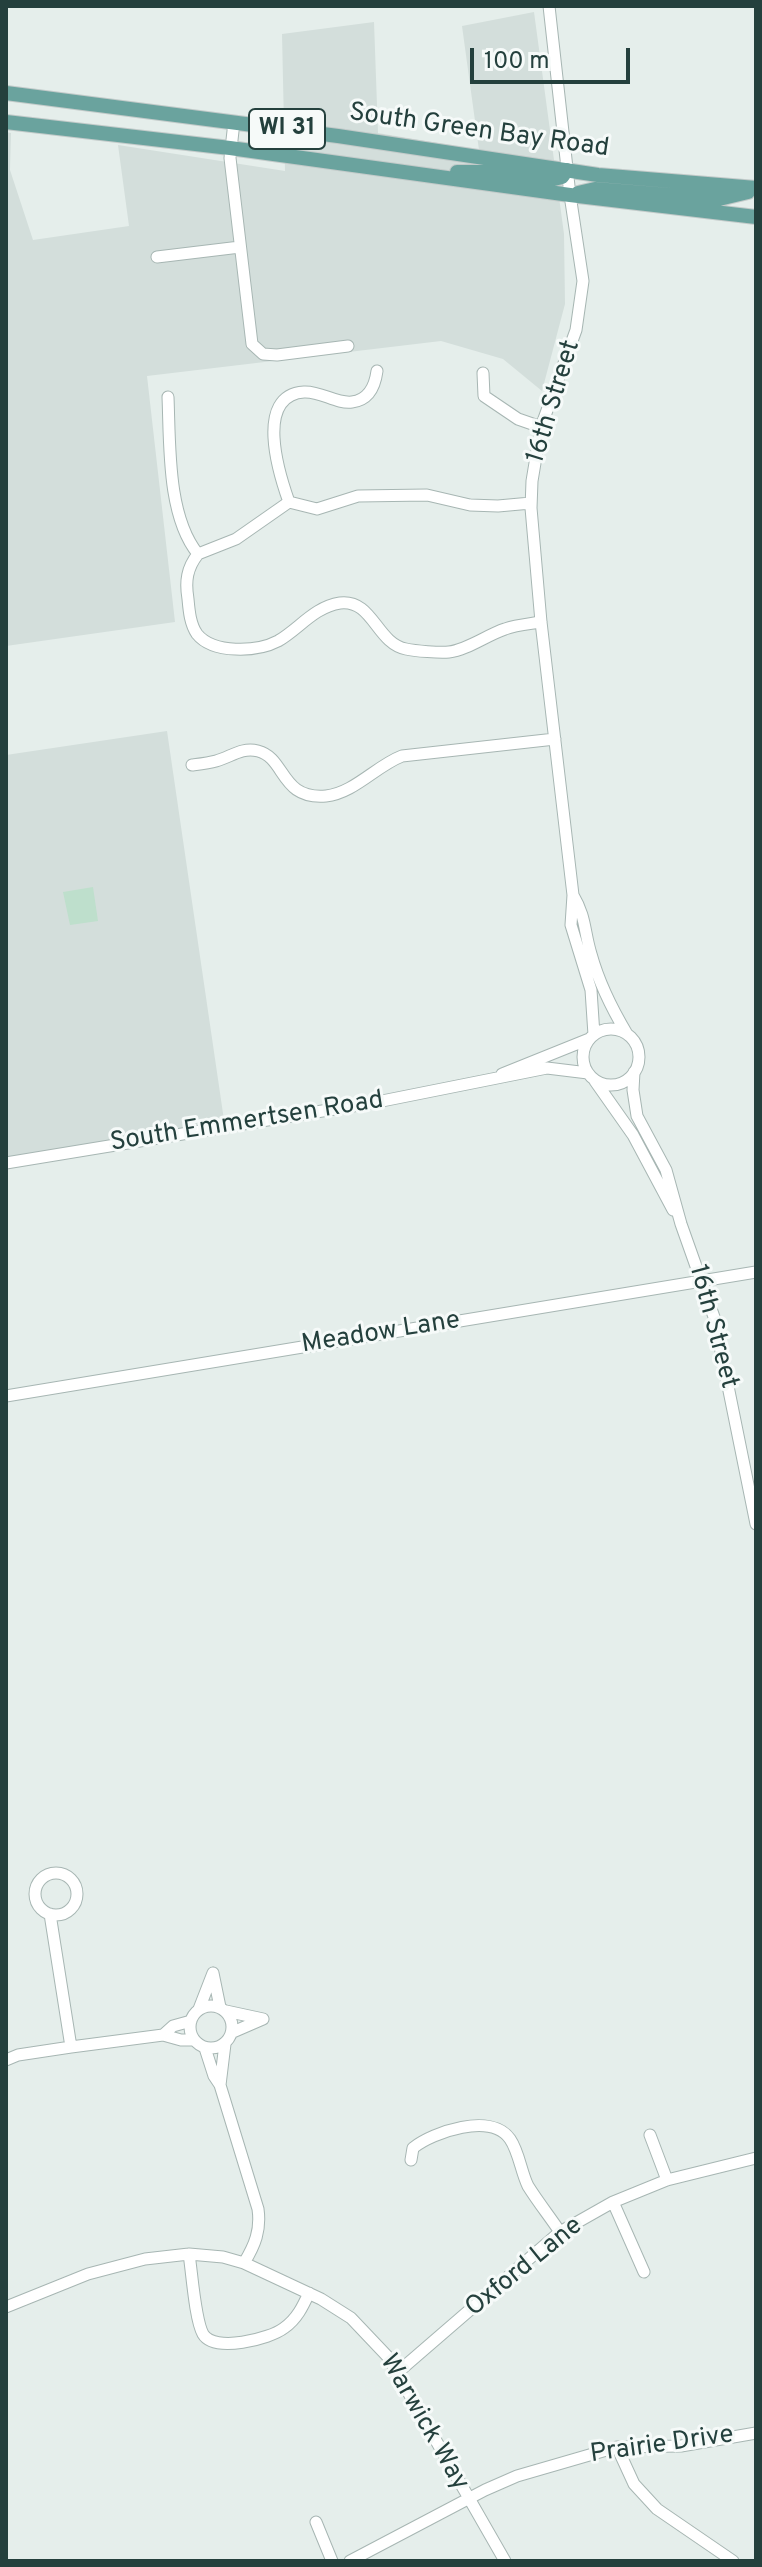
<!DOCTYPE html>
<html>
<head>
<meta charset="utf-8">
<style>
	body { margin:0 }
	#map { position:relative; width:762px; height:2567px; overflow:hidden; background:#e5eeeb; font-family:Overpass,sans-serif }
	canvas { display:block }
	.frame { position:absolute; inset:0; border:8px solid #24403d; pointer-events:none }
	.scale { position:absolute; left:470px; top:48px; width:160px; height:36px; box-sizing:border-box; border:4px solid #24403d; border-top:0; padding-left:10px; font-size:24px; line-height:28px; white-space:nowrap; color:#24403d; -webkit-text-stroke:6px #f6faf9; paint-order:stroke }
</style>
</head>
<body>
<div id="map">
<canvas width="762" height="2567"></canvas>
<div class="frame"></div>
<div class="scale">100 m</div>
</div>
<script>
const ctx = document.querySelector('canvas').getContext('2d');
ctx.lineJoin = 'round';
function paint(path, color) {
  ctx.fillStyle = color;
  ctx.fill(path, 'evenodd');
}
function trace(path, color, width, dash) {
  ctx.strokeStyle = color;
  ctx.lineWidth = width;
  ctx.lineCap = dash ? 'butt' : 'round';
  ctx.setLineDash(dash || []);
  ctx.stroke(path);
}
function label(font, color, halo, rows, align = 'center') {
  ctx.font = font + ' Overpass,sans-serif';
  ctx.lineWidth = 6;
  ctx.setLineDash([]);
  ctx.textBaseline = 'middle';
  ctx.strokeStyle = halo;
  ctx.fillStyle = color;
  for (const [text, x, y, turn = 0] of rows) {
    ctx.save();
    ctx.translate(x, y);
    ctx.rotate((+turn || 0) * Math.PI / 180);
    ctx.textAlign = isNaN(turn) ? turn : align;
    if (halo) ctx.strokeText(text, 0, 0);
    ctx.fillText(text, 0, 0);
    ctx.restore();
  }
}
const built = new Path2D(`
	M 534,12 L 564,234 L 565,304 L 542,391 L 503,359 L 441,341 L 147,376 L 175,622 L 6,646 L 6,132 L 11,133 L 10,170 L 33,240 L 129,226 L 118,145 L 285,171 L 282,34 L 374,22 L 378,133 L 479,150 L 462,26 Z
	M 167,731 L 225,1127 L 6,1163 L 6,755 Z`);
const green = new Path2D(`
	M 93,887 L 98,921 L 70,925 L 63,892 Z`);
const minor = new Path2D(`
	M 549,6 L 570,195 L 583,281 L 576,330 L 541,427 L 532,481 L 531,508 L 541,622 L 573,895 L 571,925 L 591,990 L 594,1035
	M 234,122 L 230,158 L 252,344 L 263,354 L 277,355 L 348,346
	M 157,257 L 240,247
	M 483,373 L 484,396 L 518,419 L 541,427
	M 168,397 C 170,444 167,516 198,554 C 187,568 185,581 188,599 C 189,610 190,624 197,634 C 213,654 257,652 278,641 C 299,629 314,607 340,603 C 373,599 376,643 406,649 C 415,651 440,653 449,652 C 467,650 487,635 505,629 C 516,625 529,624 541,622
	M 289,502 C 279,474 254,395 304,392 C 321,391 336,404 352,402 C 369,400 375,386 377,371
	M 198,554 L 236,539 L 289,502 L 317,509 L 358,496 L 427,495 L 470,505 L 498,506 L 531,503
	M 192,765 C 200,764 209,763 216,761 C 231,757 241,747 258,751 C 286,758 280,800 326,796 C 354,793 376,766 402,756 L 555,739
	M 573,895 C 586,917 584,931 591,954 C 599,983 612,1009 627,1034
	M583 1057a28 28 0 1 1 56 0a28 28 0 1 1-56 0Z
	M 634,1072 L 633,1090 L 637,1116 L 666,1170 L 681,1224 L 714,1317 L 756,1524
	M 502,1074 L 589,1039
	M 595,1081 L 633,1135 L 673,1210
	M 6,1163 L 377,1102 L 547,1068 L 588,1073
	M 6,1396 L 756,1272
	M35 1894a21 21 0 1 1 42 0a21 21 0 1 1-42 0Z
	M 50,1914 L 71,2047
	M 213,1973 L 220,2007
	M190 2027a21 21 0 1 1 42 0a21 21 0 1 1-42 0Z
	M 199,2009 L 213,1973
	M 226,2011 L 263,2019
	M 233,2032 L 263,2019
	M 163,2035 L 173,2026 L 191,2021
	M 205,2048 L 214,2076 L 220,2085 L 258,2209 C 261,2230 255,2245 244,2263
	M 6,2060 L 18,2055 L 71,2047 L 163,2035 L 181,2040 L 194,2040
	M 220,2085 L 225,2044
	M 650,2135 L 667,2180
	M 411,2160 L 413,2148 C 433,2132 491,2112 510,2139 C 519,2152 521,2172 528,2186 C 538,2202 550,2217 560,2232
	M 613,2202 L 644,2272
	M 189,2254 C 192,2273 195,2320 203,2334 C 214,2353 270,2339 284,2328 C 297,2319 303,2306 309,2293
	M 6,2307 L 88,2274 L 145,2259 L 189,2254 L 223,2257 L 244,2263 L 321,2299 L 351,2318 L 388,2357 L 505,2561
	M 398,2372 L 560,2232 L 613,2202 L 667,2180 L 756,2158
	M 617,2447 L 634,2484 L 657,2509 L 733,2561
	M 316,2522 L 332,2561
	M 350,2561 L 485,2490 L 517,2476 L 617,2447 L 681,2446 L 756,2433`);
const major = new Path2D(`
	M 6,93 L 338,136 L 598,175 L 756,188
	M 6,122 L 230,148 L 570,195 L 756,217
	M 457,172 L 486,172 L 546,181 L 562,177 L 567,170
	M 578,193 L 595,189 L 719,199 L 748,192`);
const shields = [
	[287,129,76]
];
const shieldNames = [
	["WI 31",287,129]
];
const streetNames = [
	["South Green Bay Road",479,132,8],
	["16th Street",555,402,-73],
	["South Emmertsen Road",247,1123,-9],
	["16th Street",712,1327,75],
	["Meadow Lane",381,1334,-9],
	["Oxford Lane",525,2268,-39],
	["Warwick Way",423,2423,60],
	["Prairie Drive",662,2446,-8]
];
paint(built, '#d3dedb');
paint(green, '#bedfcc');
trace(minor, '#a7b6b3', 13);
trace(major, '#c2cac9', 16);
trace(minor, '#fff', 11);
trace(major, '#6aa39e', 14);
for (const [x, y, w] of shields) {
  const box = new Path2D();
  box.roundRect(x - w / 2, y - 20, w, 40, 6);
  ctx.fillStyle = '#f6faf9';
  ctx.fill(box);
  trace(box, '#24403d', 2);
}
label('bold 24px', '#24403d', null, shieldNames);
label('26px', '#24403d', '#f6faf9', streetNames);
</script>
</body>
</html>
